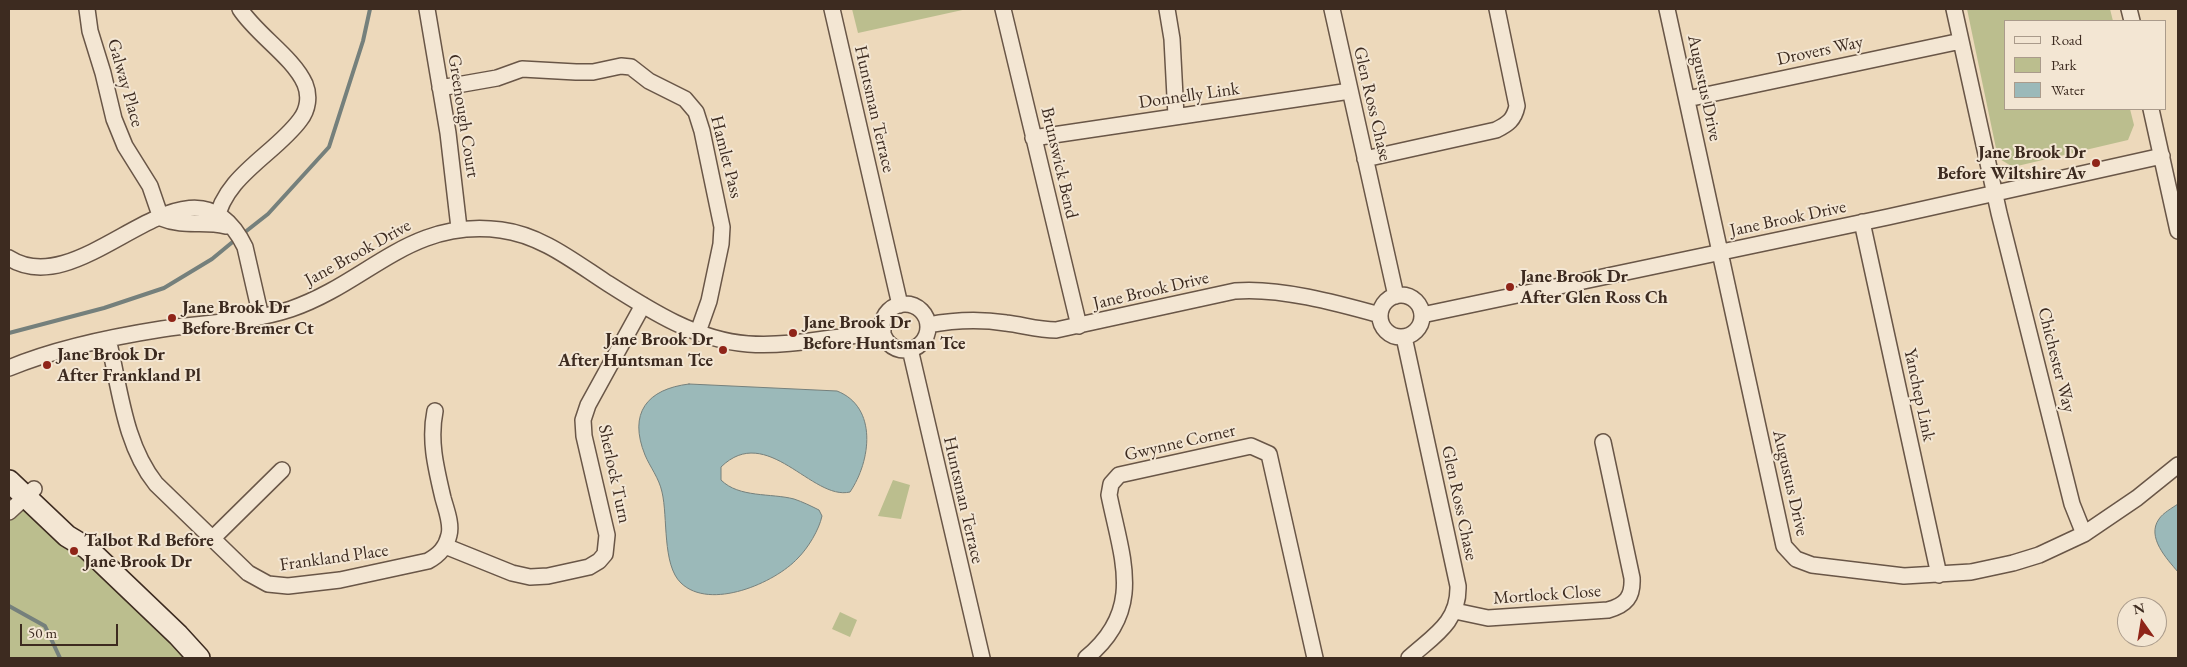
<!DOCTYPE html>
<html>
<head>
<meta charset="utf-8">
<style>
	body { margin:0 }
	#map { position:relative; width:2187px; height:667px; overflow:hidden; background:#edd9bb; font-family:"EB Garamond",serif }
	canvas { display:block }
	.frame { position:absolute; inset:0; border:10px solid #3d2b20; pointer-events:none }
	.legend { position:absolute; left:2004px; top:20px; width:162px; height:90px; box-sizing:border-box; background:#f3e6d3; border:1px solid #aa9b8b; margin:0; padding:6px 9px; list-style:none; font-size:15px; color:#3d2b20 }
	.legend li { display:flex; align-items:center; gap:10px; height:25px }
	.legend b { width:25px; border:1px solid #aa9b8b }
	.north { position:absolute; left:2117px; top:597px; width:50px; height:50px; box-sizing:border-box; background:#f3e6d3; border:1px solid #aa9b8b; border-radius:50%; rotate:347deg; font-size:14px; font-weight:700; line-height:20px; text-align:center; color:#3d2b20 }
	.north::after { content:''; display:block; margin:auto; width:18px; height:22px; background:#8f2418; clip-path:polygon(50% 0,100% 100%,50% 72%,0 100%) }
	.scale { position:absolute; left:20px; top:624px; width:98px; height:22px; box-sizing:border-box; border:2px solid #3d2b20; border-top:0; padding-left:6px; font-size:15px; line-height:18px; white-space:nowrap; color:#3d2b20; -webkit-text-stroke:4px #f3e6d3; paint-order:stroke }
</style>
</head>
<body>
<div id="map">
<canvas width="2187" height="667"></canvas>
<div class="frame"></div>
<ul class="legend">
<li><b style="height:6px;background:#f3e6d3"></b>Road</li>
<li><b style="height:14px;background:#bbbe8e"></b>Park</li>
<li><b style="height:14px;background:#9bb9b9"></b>Water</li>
</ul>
<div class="north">N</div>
<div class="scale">50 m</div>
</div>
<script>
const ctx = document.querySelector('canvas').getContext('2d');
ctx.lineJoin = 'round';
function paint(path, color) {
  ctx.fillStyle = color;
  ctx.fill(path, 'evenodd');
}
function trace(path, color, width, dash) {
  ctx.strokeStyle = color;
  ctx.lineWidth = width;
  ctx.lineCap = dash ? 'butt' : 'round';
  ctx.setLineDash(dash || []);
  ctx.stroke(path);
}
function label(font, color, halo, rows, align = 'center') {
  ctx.font = font + ' "EB Garamond",serif';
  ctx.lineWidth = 4;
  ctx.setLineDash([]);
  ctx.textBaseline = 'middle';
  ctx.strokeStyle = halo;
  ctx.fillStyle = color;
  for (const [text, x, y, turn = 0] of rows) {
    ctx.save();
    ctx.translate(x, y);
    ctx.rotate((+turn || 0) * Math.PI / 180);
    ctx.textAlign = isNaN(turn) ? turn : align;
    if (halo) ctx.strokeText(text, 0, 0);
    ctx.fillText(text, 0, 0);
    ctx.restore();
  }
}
const green = new Path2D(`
	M 852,9 L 967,9 L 858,33 Z
	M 1967,9 L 2110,9 L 2113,21 L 2006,21 L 2006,109 L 2130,109 L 2134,125 L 2128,140 L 2013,167 L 1998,158 Z
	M 893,480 L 910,485 L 901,519 L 878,516 Z
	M 26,497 L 199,658 L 9,658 L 9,512 Z
	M 840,612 L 857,620 L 850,637 L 832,629 Z`);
const water = new Path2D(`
	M 689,384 L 837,391 C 878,407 871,461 850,492 C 812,501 767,422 721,467 L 721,480 C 739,498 771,493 794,499 C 803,502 811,506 819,510 L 822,516 C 819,530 808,548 798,558 C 775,583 710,611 681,583 C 662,565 668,517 662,492 C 659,478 650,467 645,455 C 628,413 647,389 689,384 Z
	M 2178,504 L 2178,572 C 2167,559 2146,537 2159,519 C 2163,513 2172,508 2178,504 Z`);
const stream = new Path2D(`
	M 240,236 L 268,214 L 329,147 L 363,41 L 370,9
	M 9,333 L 104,308 L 164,288 L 212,259 L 235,240
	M 9,606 L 45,626 L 60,658`);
const street = new Path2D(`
	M 87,9 L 90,31 L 103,73 L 114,119 L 125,146 L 150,186 L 161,218
	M 427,9 L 448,133 L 459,228
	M 832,9 L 900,305
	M 1003,9 L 1079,326
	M 1167,9 L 1172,39 L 1176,116
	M 1332,9 L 1396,296
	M 1667,9 L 1784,546 L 1796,559 L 1812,565 L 1904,576 L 1971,572 L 2013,563 L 2039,555 L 2084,534 L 2137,498 L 2178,465
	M 1954,9 L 1999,213 L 2072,504 L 2084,534
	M 2129,9 L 2132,21
	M 440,88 L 497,78 L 522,69 L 576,72 L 593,72 L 621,66 L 631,67 L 649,81 L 685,99 L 696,112 L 702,131 L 722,227 L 721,244 L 709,301 L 698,332
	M 1687,99 L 1961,41
	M 2151,109 L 2178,231
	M 1033,138 L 1350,91
	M 1365,159 L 1496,130 C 1508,124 1514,120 1517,106 L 1497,9
	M 161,218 C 185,228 203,220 226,226
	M 216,222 C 224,176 275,154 300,120 C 308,110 310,96 305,84 C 293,57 257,35 240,9
	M 1862,222 L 1939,575
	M 9,258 C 86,307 190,135 245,247 L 261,317
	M1380 316a21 21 0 1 1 42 0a21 21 0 1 1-42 0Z
	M882 327a23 23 0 1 1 46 0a23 23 0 1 1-46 0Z
	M 1422,315 L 1888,217 L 2162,156
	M 928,325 C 954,320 980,319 1006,323 C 1023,325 1038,330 1056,330 L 1235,291 C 1278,287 1337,303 1380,315
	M 1404,337 L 1458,586 C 1459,623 1433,636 1409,658
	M 108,339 C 120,388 124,444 156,484 L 248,573 L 268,584 L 288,586 L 340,580 L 428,561 C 439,555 446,548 449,535 C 452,524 446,509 443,498 C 436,468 429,441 435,411
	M 910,349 L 982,658
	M 9,368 C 57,348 111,337 162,329 C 206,322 249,323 291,309 C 369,282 410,218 501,230 C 540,235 572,260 604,281 C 648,309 695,340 748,344 C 777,346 804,342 832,338 C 849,336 866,335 883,331
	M 9,512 L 34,489
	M 213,538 L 282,470
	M 445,546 L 512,573 L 530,577 L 548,576 L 589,567 L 599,561 L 605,554 L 607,535 L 584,436 L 583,420 L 588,405 L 643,305
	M 1455,611 L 1488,618 L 1608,610 C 1626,605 1633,597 1632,578 L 1603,442
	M 1086,658 C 1145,610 1122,559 1109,495 L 1111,484 L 1119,475 L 1251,446 L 1269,454 L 1315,658`);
const secondary = new Path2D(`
	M 9,481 L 67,536 L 87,548 L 178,635 L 199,658`);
const markers = [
	[2096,163,5,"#8f2418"],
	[1510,287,5,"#8f2418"],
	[172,318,5,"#8f2418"],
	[793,333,5,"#8f2418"],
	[723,350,5,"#8f2418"],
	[47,365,5,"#8f2418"],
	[74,551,5,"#8f2418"]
];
const streetNames = [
	["Drovers Way",1820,51,-12],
	["Galway Place",125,83,74],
	["Augustus Drive",1704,88,78],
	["Donnelly Link",1189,96,-8],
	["Glen Ross Chase",1372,104,77],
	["Huntsman Terrace",874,109,77],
	["Greenough Court",463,116,81],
	["Hamlet Pass",726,157,76],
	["Brunswick Bend",1059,163,77],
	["Jane Brook Drive",1788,219,-12],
	["Jane Brook Drive",358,253,-29],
	["Jane Brook Drive",1151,291,-13],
	["Chichester Way",2056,360,76],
	["Yanchep Link",1919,395,78],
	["Gwynne Corner",1180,443,-13],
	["Sherlock Turn",614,474,78],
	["Augustus Drive",1790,483,77],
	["Huntsman Terrace",963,500,77],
	["Glen Ross Chase",1459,503,78],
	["Frankland Place",334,558,-8],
	["Mortlock Close",1547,595,-4]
];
const poiNames = [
	["Jane Brook Dr",2086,153,"right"],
	["Before Wiltshire Av",2086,174,"right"],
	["Jane Brook Dr",1520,277],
	["After Glen Ross Ch",1520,298],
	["Jane Brook Dr",182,308],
	["Before Bremer Ct",182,329],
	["Jane Brook Dr",803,323],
	["Before Huntsman Tce",803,344],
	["Jane Brook Dr",713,340,"right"],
	["After Huntsman Tce",713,361,"right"],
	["Jane Brook Dr",57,355],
	["After Frankland Pl",57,376],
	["Talbot Rd Before",84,541],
	["Jane Brook Dr",84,562]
];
paint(green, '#bbbe8e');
paint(water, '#9bb9b9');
trace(water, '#75807c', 1);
trace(stream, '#75807c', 4);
trace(street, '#695647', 18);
trace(secondary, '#3d2b20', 24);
trace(street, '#f3e6d3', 15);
trace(secondary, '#f3e6d3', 21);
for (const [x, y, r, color] of markers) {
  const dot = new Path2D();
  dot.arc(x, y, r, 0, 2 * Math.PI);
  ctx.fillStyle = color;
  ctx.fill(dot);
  trace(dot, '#f3e6d3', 2);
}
label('18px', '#3d2b20', '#f3e6d3', streetNames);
label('bold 18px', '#3d2b20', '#f3e6d3', poiNames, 'left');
</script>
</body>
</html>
